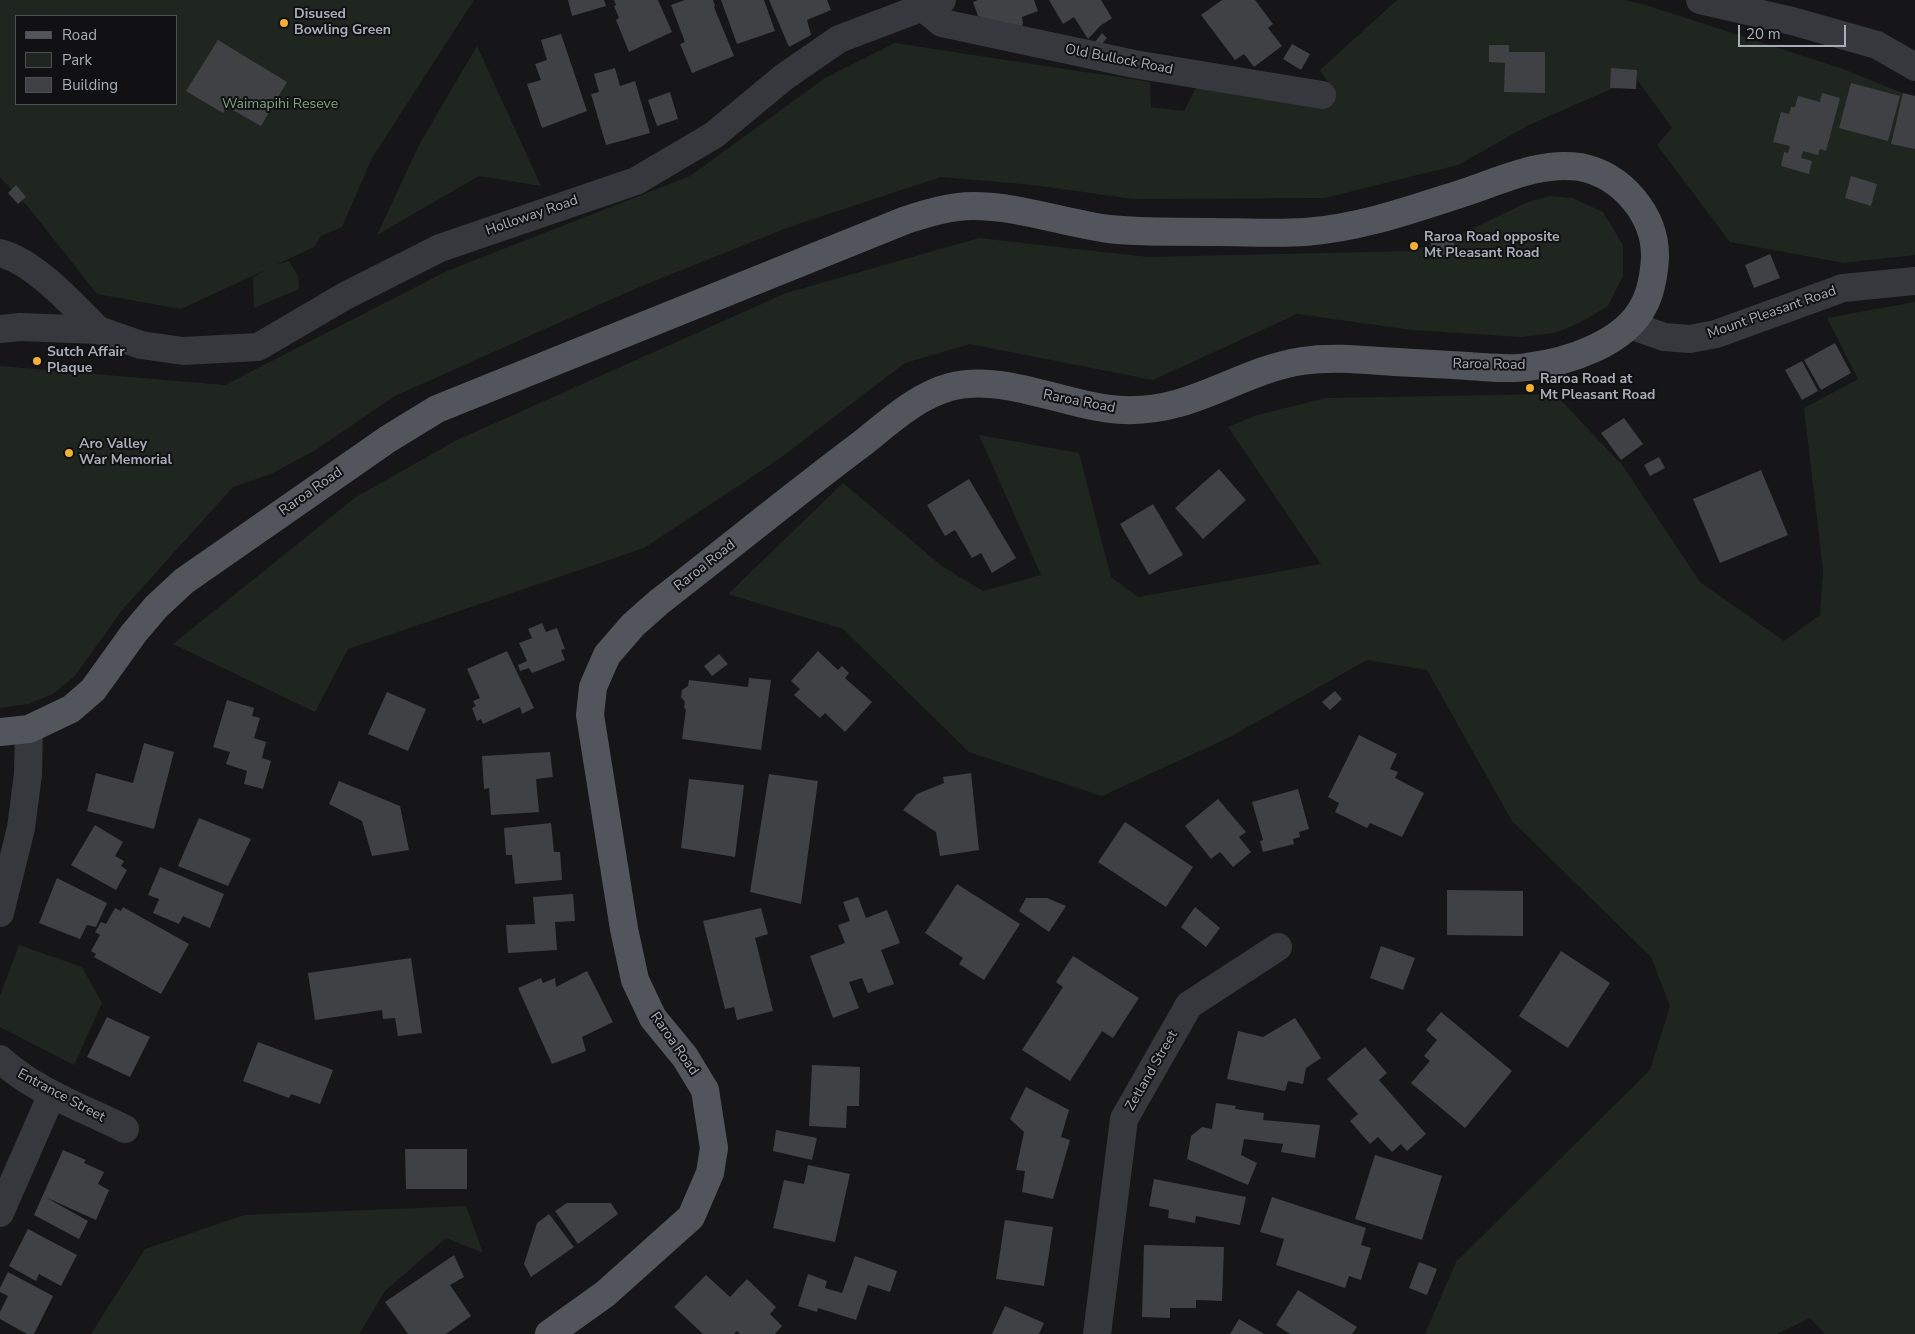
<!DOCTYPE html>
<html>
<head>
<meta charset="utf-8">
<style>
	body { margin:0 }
	#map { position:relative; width:1915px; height:1334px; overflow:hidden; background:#161618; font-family:"Nunito Sans",sans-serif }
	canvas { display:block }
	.legend { position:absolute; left:15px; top:15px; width:162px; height:90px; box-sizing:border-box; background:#111113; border:1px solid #4d4f55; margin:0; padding:6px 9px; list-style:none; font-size:15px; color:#a8adb8 }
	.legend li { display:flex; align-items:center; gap:10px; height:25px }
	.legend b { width:25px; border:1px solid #4d4f55 }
	.scale { position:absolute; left:1738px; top:25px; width:108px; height:22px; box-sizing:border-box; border:2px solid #a8adb8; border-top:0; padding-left:6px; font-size:15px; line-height:18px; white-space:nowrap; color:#a8adb8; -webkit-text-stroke:4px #111113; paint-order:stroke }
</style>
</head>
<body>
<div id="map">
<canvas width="1915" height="1334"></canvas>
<ul class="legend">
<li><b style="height:6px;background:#53555c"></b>Road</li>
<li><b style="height:14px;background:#1e261f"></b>Park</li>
<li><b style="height:14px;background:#404145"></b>Building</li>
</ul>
<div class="scale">20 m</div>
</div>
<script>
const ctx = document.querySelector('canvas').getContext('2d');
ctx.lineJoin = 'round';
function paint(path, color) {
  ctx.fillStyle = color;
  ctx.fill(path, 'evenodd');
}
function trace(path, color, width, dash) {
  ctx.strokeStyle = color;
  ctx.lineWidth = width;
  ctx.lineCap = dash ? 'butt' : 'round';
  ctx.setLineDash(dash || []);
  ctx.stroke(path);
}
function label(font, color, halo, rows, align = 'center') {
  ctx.font = font + ' "Nunito Sans",sans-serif';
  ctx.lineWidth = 4;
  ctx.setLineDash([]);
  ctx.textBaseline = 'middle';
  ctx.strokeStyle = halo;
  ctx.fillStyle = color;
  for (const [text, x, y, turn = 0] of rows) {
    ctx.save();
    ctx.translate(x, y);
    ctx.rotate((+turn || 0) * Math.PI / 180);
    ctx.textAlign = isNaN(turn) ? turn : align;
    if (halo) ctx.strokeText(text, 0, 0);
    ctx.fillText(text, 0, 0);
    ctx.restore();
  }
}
const green = new Path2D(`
	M 0,0 L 474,0 L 372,158 L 342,227 L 321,236 L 314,247 L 276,265 L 289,261 L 298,276 L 299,289 L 254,308 L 253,278 L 265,270 L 181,309 L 97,294 L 29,208 L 0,177 ZM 16,16 L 176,16 L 176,104 L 16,104 Z
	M 1397,0 L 1625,0 L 1646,5 L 1843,69 L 1915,98 L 1915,255 L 1844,263 L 1730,242 L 1657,145 L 1672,128 L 1636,78 L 1529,125 L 1458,165 L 1325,198 L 1134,199 L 1033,185 L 941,177 L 789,227 L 639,287 L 395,396 L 314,451 L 271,474 L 233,487 L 123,609 L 74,677 L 53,694 L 28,704 L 0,708 L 0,366 L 225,385 L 447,271 L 690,176 L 825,78 L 895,43 L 1150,82 L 1151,107 L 1184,111 L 1196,88 L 1333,90 L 1320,70 Z
	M 477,46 L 541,186 L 479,176 L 377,235 L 420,143 Z
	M 1550,196 L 1572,198 L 1603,212 L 1623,245 L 1623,276 L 1608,306 L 1581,322 L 1555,333 L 1521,337 L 1412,330 L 1297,314 L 1153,380 L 970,344 L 905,363 L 779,459 L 644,548 L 348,649 L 315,712 L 173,644 L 356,497 L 455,441 L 786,293 L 979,238 L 1148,257 L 1411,251 L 1459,235 L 1528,202 Z
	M 1915,302 L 1915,1334 L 1825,1334 L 1810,1318 L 1777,1334 L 1425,1334 L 1456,1262 L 1650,1070 L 1670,1006 L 1651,957 L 1512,821 L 1427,670 L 1367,660 L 1230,737 L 1102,796 L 969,752 L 843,629 L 728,594 L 843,483 L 943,567 L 983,591 L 1041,575 L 979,435 L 1079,453 L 1111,577 L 1138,597 L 1321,564 L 1228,427 L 1257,415 L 1326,398 L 1555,394 L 1623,466 L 1700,582 L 1784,641 L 1820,615 L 1823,570 L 1804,408 L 1858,379 L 1827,318 Z
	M 19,945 L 82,967 L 102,1003 L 74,1065 L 0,1027 L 0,996 Z
	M 466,1206 L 483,1253 L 446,1238 L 385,1291 L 359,1334 L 91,1334 L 145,1249 L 244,1215 Z`);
const building = new Path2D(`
	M 568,0 L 604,0 L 606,6 L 572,16 Z
	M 614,0 L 658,0 L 672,32 L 629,52 L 616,20 L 619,18 L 614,6 L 616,5 Z
	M 685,0 L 713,0 L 715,6 L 714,7 L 734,56 L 692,73 L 680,44 L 685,42 L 671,5 Z
	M 721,0 L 764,0 L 775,31 L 737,44 Z
	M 769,0 L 827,0 L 831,10 L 807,20 L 811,35 L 789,47 Z
	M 978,0 L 1034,0 L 1038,11 L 1022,17 L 1023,23 L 1020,33 L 978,16 L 973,2 Z
	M 1049,0 L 1101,0 L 1112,18 L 1100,26 L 1088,39 L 1074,17 L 1063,24 Z
	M 1222,0 L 1255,0 L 1273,24 L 1268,28 L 1282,46 L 1254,67 L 1244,54 L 1235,60 L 1201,15 Z
	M 1102,33 L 1107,38 L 1100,46 L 1095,42 Z
	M 561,34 L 587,111 L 542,128 L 527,84 L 541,80 L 535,64 L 547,60 L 541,40 Z
	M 218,40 L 287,82 L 261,126 L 231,109 L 232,107 L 228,105 L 223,113 L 186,91 Z
	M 1292,44 L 1310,54 L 1301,70 L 1283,59 Z
	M 1489,45 L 1509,45 L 1509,52 L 1545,52 L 1545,93 L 1504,92 L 1505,63 L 1489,62 Z
	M 615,68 L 620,86 L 635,81 L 650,133 L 606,145 L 591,94 L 599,92 L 594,74 Z
	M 1611,68 L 1637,70 L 1636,89 L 1610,88 Z
	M 1851,83 L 1900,96 L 1888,141 L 1839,128 Z
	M 670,92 L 678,119 L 657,126 L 648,100 Z
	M 1822,93 L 1840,98 L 1826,151 L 1820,149 L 1818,155 L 1803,151 L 1801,158 L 1812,161 L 1809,174 L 1781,166 L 1784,152 L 1788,153 L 1790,146 L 1773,142 L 1781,112 L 1789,114 L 1791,107 L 1795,107 L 1798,96 L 1820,102 Z
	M 1903,93 L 1915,96 L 1915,149 L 1891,144 Z
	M 1851,176 L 1877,184 L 1871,206 L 1845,198 Z
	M 16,185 L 26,197 L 18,204 L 8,193 Z
	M 1451,235 L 1456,251 L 1435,258 L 1430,241 Z
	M 1770,254 L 1780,278 L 1754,288 L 1745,265 Z
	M 1835,343 L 1851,373 L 1821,390 L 1804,360 Z
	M 1802,361 L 1818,391 L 1802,400 L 1785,370 Z
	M 1624,418 L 1643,444 L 1621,460 L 1601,433 Z
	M 1659,457 L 1665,468 L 1650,476 L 1644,465 Z
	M 1219,469 L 1246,500 L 1203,539 L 1175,508 Z
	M 1761,470 L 1788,535 L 1720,563 L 1693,499 Z
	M 969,479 L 1016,558 L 992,573 L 981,553 L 972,558 L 955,530 L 945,536 L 927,505 Z
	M 1153,504 L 1183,555 L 1149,575 L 1120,524 Z
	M 542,623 L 546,632 L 557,628 L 565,649 L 561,650 L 565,660 L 532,673 L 529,668 L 520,671 L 518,665 L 527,661 L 519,643 L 532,638 L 528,629 Z
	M 507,651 L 534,708 L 522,714 L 520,707 L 483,724 L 481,719 L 477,721 L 472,708 L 476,706 L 473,701 L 480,698 L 467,669 Z
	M 818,651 L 838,670 L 842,666 L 849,673 L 845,678 L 872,702 L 845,732 L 825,713 L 820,718 L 794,695 L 800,689 L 791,681 Z
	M 719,654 L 728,664 L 712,676 L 704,666 Z
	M 749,678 L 771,680 L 761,750 L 682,739 L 686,709 L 684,708 L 685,702 L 681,697 L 682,690 L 688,686 L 689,680 L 748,687 Z
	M 1335,691 L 1342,699 L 1330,710 L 1322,702 Z
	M 387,692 L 426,709 L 408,751 L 368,734 Z
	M 227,700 L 254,708 L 252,716 L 260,718 L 254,738 L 266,742 L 262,758 L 271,761 L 263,789 L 244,784 L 247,771 L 226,764 L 230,752 L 213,747 Z
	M 1359,735 L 1397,754 L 1390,769 L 1398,772 L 1395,778 L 1424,793 L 1402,837 L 1370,823 L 1367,828 L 1335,812 L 1339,803 L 1328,797 Z
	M 144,743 L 174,752 L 154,829 L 87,811 L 96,773 L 133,783 Z
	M 550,752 L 553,777 L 536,779 L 539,812 L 491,815 L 489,788 L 484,789 L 482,756 Z
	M 971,773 L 979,850 L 940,856 L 936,832 L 903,810 L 917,794 L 944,783 L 943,777 Z
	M 769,774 L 818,781 L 801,904 L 750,892 Z
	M 689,779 L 744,785 L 735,857 L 681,848 Z
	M 339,781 L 400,806 L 409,850 L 372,856 L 362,821 L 329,804 Z
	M 1298,789 L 1309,829 L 1299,832 L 1300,837 L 1293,839 L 1294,844 L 1263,852 L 1260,841 L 1263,840 L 1252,802 Z
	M 1218,799 L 1246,832 L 1239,837 L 1251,852 L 1233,867 L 1220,852 L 1211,859 L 1185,826 Z
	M 199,818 L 251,839 L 228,886 L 178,866 Z
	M 1125,822 L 1193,867 L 1166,907 L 1098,862 Z
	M 551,823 L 554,852 L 560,852 L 562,880 L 515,884 L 512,855 L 506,855 L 504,828 Z
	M 95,825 L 123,842 L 115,856 L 124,861 L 121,866 L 127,870 L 116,890 L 71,865 Z
	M 160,867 L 224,894 L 210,928 L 183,916 L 179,924 L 153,913 L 159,899 L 148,895 Z
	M 57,878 L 107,903 L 96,927 L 87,925 L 80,939 L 39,923 Z
	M 957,884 L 1020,924 L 984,980 L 959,964 L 963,958 L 925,933 Z
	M 1447,890 L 1523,891 L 1523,936 L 1447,935 Z
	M 573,894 L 575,921 L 555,922 L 557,950 L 508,953 L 506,925 L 535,924 L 533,897 Z
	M 858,897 L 866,918 L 887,910 L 900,943 L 881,950 L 894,984 L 868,993 L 862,978 L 849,982 L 859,1008 L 833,1018 L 810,956 L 845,943 L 838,925 L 850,921 L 843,902 Z
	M 1026,898 L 1047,898 L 1066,906 L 1049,932 L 1019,911 Z
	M 123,907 L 189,944 L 161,994 L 94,957 L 96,954 L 91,951 L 100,935 L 95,932 L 101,922 L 106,924 L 115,908 L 121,911 Z
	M 1195,907 L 1220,928 L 1206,947 L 1181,927 Z
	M 761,908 L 768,934 L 755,938 L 773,1011 L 737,1020 L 734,1007 L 725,1009 L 703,921 Z
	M 1381,946 L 1415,958 L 1403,990 L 1370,978 Z
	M 1561,951 L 1610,983 L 1568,1048 L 1519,1016 Z
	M 1073,956 L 1139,998 L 1113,1038 L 1102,1031 L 1070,1081 L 1022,1050 L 1063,987 L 1056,982 Z
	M 411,958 L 422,1033 L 398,1036 L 395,1018 L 383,1019 L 382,1010 L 315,1020 L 308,973 Z
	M 587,971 L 613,1022 L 582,1037 L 586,1051 L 552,1064 L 518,988 L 541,978 L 543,983 L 555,978 L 556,987 Z
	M 1441,1012 L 1512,1071 L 1465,1128 L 1411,1083 L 1430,1061 L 1424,1056 L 1437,1040 L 1426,1030 Z
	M 107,1017 L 150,1037 L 130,1077 L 87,1057 Z
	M 1295,1018 L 1321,1058 L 1306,1068 L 1303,1084 L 1288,1081 L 1285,1091 L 1227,1079 L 1238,1031 L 1263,1037 Z
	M 258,1042 L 333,1070 L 320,1104 L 291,1094 L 289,1098 L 243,1081 Z
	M 1365,1047 L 1387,1073 L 1379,1080 L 1426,1134 L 1407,1151 L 1401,1144 L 1392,1152 L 1378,1137 L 1370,1144 L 1350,1121 L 1358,1114 L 1327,1079 Z
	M 812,1065 L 860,1067 L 859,1106 L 847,1106 L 846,1128 L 809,1126 Z
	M 1026,1087 L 1069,1110 L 1061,1137 L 1070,1140 L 1053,1199 L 1022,1192 L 1025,1171 L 1016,1170 L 1024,1132 L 1010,1119 Z
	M 1216,1103 L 1236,1106 L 1235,1109 L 1264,1113 L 1263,1120 L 1320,1125 L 1315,1158 L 1281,1152 L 1283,1144 L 1244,1139 L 1241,1155 L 1257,1163 L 1248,1185 L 1187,1159 L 1191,1136 L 1202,1127 L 1212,1129 Z
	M 776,1130 L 817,1138 L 812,1160 L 773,1151 Z
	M 405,1149 L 467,1149 L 467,1189 L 406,1189 Z
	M 63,1150 L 86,1160 L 84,1163 L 104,1172 L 98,1184 L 109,1190 L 96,1220 L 45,1197 L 88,1221 L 79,1239 L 34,1215 Z
	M 1375,1155 L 1442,1176 L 1422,1240 L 1355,1219 Z
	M 808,1165 L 850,1174 L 835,1242 L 773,1228 L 784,1180 L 804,1184 Z
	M 1154,1179 L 1246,1197 L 1240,1225 L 1196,1216 L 1195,1223 L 1168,1218 L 1169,1210 L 1149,1206 Z
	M 1272,1197 L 1366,1228 L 1361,1245 L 1371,1248 L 1361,1280 L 1349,1276 L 1345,1288 L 1276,1265 L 1284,1239 L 1260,1232 Z
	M 567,1203 L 611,1203 L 618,1214 L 578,1244 L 555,1211 Z
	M 549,1214 L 574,1247 L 531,1277 L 524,1264 L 537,1223 Z
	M 1005,1220 L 1053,1227 L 1044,1286 L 996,1279 Z
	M 28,1229 L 77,1255 L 61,1286 L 39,1274 L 36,1281 L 9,1266 Z
	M 1144,1245 L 1224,1247 L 1222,1301 L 1196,1300 L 1196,1308 L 1170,1308 L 1170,1318 L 1142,1317 Z
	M 454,1255 L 464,1277 L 450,1285 L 471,1316 L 446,1334 L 408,1334 L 385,1302 Z
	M 855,1256 L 897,1271 L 890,1292 L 868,1285 L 856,1320 L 818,1308 L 817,1312 L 798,1306 L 808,1274 L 827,1281 L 825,1288 L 842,1293 Z
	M 1419,1262 L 1437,1269 L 1427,1295 L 1409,1288 Z
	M 8,1272 L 53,1296 L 34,1334 L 27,1334 L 0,1319 L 0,1312 L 8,1296 L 0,1292 L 0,1288 Z
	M 706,1275 L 730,1297 L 747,1279 L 776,1307 L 770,1314 L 782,1326 L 775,1334 L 740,1334 L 737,1331 L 734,1334 L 703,1334 L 674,1307 Z
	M 1298,1290 L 1357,1327 L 1352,1334 L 1290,1334 L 1276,1325 Z
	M 1005,1306 L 1044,1323 L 1039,1334 L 992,1334 Z
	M 1239,1319 L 1264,1334 L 1230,1334 Z`);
const minor = new Path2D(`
	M 1700,0 L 1792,21 L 1877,45 L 1915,67
	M 922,7 L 942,23 L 1134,64 L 1322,95
	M 0,253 C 35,262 73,305 98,330
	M 1630,325 L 1664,337 L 1690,339 L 1716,334 L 1843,288 L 1915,281
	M 0,329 L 20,327 L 98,330 L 141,345 L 183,351 L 258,347 L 345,296 L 440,248 L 636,181 L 714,135 L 784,77 L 839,39 L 942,0
	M 0,913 L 21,828 L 28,774 L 29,729
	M 0,1059 C 35,1091 83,1108 125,1129
	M 0,1213 L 52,1094
	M 1097,1334 L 1124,1119 L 1189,1005 L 1278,947`);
const major = new Path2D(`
	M 0,732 L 29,729 L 71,709 L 93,690 L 134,633 L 156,607 L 184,581 L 388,439 L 437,409 L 906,220 C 928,213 950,206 973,206 C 1019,206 1064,223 1109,229 C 1144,233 1181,231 1216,232 C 1246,232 1276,234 1305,232 C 1361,228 1413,209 1466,192 C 1502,180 1541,161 1580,167 C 1622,175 1656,215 1655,258 C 1654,273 1651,292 1644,305 C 1625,344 1567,362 1527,367 C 1508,370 1487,367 1468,366 C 1439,364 1409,363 1380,361 C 1354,359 1328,357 1302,361 C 1238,371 1193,413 1123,410 C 1069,408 1003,372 950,387 C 916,396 887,424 860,445 C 792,496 726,550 659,602 L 633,625 L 607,655 L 593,687 L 590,715 L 624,929 L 635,980 L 653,1018 L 685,1057 L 705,1090 L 714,1148 L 710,1173 L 691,1217 L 605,1294 L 549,1334`);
const markers = [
	[284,23,5,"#f2b134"],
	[1414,246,5,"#f2b134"],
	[37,361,5,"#f2b134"],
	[1530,388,5,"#f2b134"],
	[69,453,5,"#f2b134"]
];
const poiNames = [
	["Disused",294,15],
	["Bowling Green",294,31],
	["Raroa Road opposite",1424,238],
	["Mt Pleasant Road",1424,254],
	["Sutch Affair",47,353],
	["Plaque",47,369],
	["Raroa Road at",1540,380],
	["Mt Pleasant Road",1540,396],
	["Aro Valley",79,445],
	["War Memorial",79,461]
];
const streetNames = [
	["Old Bullock Road",1119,60,11],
	["Holloway Road",532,216,-19],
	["Mount Pleasant Road",1772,313,-19],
	["Raroa Road",1489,365,1],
	["Raroa Road",1079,402,11],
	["Raroa Road",311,492,-35],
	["Raroa Road",705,566,-38],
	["Raroa Road",674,1044,55],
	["Zetland Street",1152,1071,-60],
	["Entrance Street",61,1096,28]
];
const parkNames = [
	["Waimapihi Reseve",280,105]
];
paint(green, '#1e261f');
paint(building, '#404145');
trace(minor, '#37383d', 28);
trace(major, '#53555c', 28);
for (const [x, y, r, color] of markers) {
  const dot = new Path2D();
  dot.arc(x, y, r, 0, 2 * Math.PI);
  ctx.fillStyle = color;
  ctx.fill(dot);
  trace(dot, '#111113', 2);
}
label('bold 14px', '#a8adb8', '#111113', poiNames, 'left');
label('14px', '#a8adb8', '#111113', streetNames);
label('14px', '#7fa381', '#111113', parkNames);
</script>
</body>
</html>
